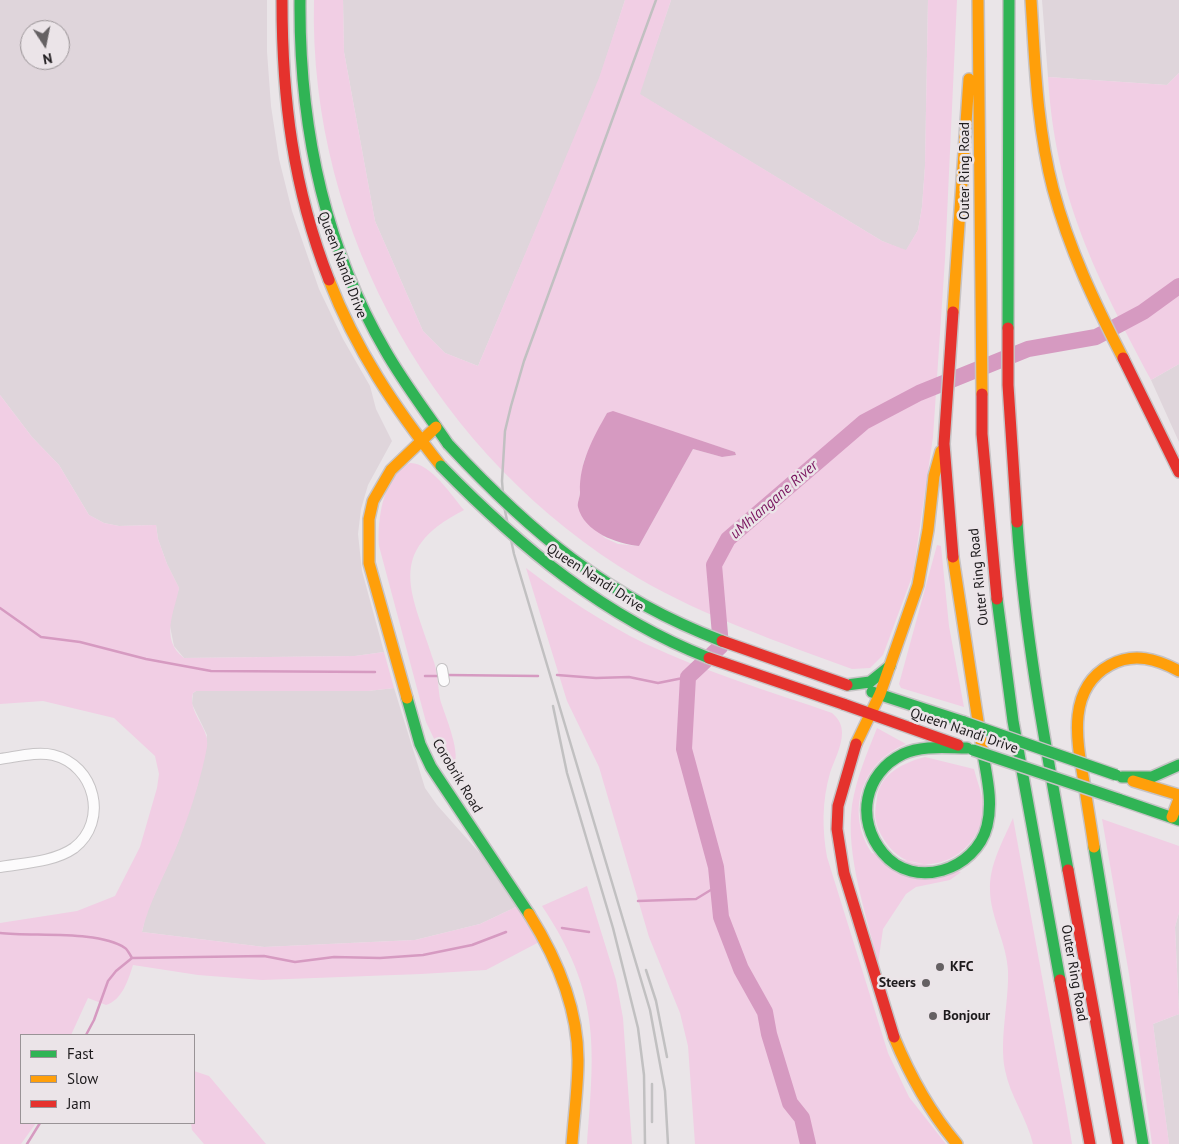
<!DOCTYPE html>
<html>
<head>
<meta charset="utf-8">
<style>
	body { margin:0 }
	#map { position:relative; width:1179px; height:1144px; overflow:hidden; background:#eae5e8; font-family:"PT Sans",sans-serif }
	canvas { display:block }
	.legend { position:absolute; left:20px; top:1034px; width:175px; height:90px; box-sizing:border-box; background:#ebe4e8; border:1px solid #999396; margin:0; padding:6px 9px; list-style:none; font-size:15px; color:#1d1a1c }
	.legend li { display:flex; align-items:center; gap:10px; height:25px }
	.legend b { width:25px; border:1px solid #999396 }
	.north { position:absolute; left:20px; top:20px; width:50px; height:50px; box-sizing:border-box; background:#ebe4e8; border:1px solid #999396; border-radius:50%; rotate:169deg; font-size:14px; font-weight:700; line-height:20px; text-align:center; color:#1d1a1c }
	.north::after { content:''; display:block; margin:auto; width:18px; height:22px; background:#656163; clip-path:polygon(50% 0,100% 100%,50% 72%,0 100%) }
</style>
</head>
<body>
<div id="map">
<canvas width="1179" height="1144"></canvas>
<ul class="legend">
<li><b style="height:6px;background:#30b455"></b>Fast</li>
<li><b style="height:6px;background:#ff9f0a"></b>Slow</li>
<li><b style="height:6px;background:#e5322d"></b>Jam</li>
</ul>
<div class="north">N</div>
</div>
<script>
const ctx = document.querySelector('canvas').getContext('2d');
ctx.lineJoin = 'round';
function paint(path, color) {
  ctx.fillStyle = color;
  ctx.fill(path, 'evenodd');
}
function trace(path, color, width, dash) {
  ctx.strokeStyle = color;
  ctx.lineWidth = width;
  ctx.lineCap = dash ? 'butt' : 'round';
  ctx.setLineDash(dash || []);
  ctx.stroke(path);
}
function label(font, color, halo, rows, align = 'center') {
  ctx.font = font + ' "PT Sans",sans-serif';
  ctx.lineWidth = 5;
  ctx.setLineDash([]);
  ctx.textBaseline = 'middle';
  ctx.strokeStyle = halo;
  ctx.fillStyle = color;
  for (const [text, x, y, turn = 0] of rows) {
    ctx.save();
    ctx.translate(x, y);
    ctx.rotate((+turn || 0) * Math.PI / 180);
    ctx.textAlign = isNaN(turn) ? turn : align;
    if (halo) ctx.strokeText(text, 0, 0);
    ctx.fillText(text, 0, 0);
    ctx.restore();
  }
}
const built = new Path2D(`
	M 0,0 L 267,0 L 267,52 L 271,106 L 279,159 L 292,211 L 319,289 L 343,339 L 370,386 L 376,409 L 392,441 L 368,485 L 361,509 L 358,534 L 362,571 L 384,652 L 355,656 L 184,658 L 174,646 L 169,621 L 179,588 L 167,564 L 158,539 L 156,525 L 119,526 L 104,523 L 89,515 L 59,465 L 32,437 L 0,395 ZM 30,30 L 60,30 L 60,60 L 30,60 Z
	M 343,0 L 625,0 L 600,78 L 478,366 L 445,353 L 423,331 L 375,221 L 344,52 Z
	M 671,0 L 928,0 L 925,166 L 922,207 L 918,230 L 906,251 L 882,241 L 639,94 Z
	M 1042,0 L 1179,0 L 1179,73 L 1167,85 L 1048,77 Z
	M 1179,364 L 1179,442 L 1151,380 Z
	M 394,688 L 425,788 L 437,805 L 484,858 L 518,906 L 480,924 L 415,940 L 264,947 L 142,932 L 146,913 L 178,842 L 197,787 L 207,735 L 192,704 L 193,693 L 196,691 L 368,691 Z
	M 1179,912 L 1179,1144 L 1169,1144 L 1153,1024 L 1179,1014 L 1175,927 Z`);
const green = new Path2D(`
	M 314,0 L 343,0 L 344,52 L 375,221 L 423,331 L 445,353 L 478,366 L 599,78 L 625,0 L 671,0 L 640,94 L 882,241 L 906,250 L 918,230 L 922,207 L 925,166 L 928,0 L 957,0 L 945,259 L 933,437 L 913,574 L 883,655 L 870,668 L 852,669 C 779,642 705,617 638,578 C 438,459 308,233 314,0 ZM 607,413 L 615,413 L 735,452 L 736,455 L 722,457 L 693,449 L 639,546 L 618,544 L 605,538 L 588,522 L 578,506 L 584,460 Z
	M 1179,73 L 1179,364 L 1151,380 C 1096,276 1055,197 1048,77 L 1167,85 Z
	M 0,395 L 32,437 L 59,465 L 89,515 L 104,523 L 119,526 L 156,525 L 158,539 L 167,564 L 179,588 C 175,611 159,639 184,658 L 355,656 L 384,652 L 394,688 L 368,691 L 196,691 L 193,693 C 187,713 210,727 207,747 C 201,779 190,813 178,843 C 166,873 149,901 142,932 L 264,947 L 415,940 L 480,924 L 518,906 L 541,941 L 486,970 L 421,974 L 262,980 L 198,975 L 133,965 C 128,981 122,1000 106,1005 L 88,998 L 71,1035 L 21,1035 L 21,1123 L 36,1123 L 21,1144 L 0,1144 L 0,923 L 77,911 L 115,896 L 140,847 L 157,788 L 159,774 L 155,756 L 114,718 L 43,701 L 0,704 Z
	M 410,463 C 430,462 452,496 464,510 C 382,552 413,594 434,662 C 438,674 438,687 440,699 C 444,714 464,757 452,769 L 447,766 L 426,722 L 379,546 C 377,521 383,474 410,463 Z
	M 937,545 L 941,546 L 949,626 L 964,707 L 901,688 L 899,684 Z
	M 526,568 C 564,597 603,623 646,644 C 705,672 769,691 832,713 C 838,718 842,724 842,733 C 842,746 834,761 830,773 C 822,801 822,829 827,857 L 888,1053 L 909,1097 L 946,1144 L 695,1144 L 688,1046 L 680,1013 L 649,937 L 599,767 L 567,701 Z
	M 877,728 L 906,744 C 861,762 845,813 872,853 L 961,872 L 950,880 L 916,887 L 906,894 L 883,929 L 878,964 C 867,915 845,856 852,805 C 856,779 867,753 877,728 Z
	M 925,757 L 974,769 C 977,782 985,799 983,813 C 976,864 910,885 883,838 C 880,833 877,828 876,821 C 874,814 876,806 877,798 C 879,774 905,762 925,757 Z
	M 1013,818 L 1066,1108 L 1072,1144 L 1033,1144 C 1027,1118 1010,1096 1005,1070 C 999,1039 1009,1003 1008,971 C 1007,944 990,916 990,890 C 989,865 1003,841 1013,818 Z
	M 1102,819 L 1179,846 L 1179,912 L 1175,927 L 1179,1014 L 1153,1024 L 1169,1144 L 1152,1144 L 1129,974 Z
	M 587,886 L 616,980 L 623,1018 L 632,1144 L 587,1144 C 595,1044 600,993 542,906 Z
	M 194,1071 L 209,1076 L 266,1144 L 204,1144 L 192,1130 L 191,1123 L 194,1123 Z`);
const water = new Path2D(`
	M 613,411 L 735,452 L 736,455 L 722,457 L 693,449 L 639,546 C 617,544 584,532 578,507 C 577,503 580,497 580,492 C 579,463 593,438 607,413 Z`);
const stream = new Path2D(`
	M 0,608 L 41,637 L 80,642 L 146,659 L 211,671 L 375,672
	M 447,675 L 538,676
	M 557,675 L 596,678 L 629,677 L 658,683 L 688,677
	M 425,676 L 441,676
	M 638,901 L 696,899 L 714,888 L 716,871
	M 562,928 L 589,932
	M 0,933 C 33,937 98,930 125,948 C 128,950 130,955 132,958
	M 86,1035 L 94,1020 L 108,981 L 116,971 L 132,958 L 264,956 L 295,962 L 334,957 L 380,958 L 423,955 L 472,945 L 506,932
	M 27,1144 L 40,1123`);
const river = new Path2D(`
	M 808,1144 L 802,1118 L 790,1103 L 769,1034 L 765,1012 L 741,969 L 721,917 L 716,867 L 684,749 L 688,677 L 721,646 L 714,565 L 728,539 L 864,422 L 919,393 L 1028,349 L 1096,337 L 1143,312 L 1179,286`);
const street = new Path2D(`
	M 442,669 L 444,681
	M 0,759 C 16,757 37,751 53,755 C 95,765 109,821 74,848 C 54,862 24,863 0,867`);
const fast = new Path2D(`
	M 300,0 C 299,122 323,243 385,350 C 403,382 427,413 448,444
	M 1008,328 L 1009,0
	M 1017,522 C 1025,639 1047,754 1068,870
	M 997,599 L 1013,721 L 1060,980
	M 847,685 L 870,682 L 890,666
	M 872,692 L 964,722
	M 407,698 L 420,744 L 431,767 L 529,914
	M 967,748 C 947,748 922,745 903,754 C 864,773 855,820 883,853 C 914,891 976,870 987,826 C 993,802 987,778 983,754
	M 1122,777 L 1152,777 L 1179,765
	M 1118,799 L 1179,820
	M 1094,847 L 1143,1144`);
const slow = new Path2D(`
	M 978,0 L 982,394
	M 1031,0 C 1035,63 1037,128 1053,189 C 1069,249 1095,304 1123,358
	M 329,280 C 356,350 395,408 441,466
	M 953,312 L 969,79
	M 953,557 L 983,754
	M 407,698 L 369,563 L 369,519 L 373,501 L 391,470 L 436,427
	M 856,744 L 880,694 L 918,585 L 928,530 L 934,476 L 941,451
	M 1133,781 L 1179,795
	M 1172,817 L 1179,799
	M 1094,847 C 1091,825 1087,804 1084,782 C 1077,742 1066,689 1110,665 C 1134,652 1157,659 1179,671
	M 529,914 C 556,957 578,1007 578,1060 C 578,1088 574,1116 572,1144
	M 894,1037 C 910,1076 930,1112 957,1144`);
const jam = new Path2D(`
	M 282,0 C 282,99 293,188 329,280
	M 953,312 L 944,444 L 953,557
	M 1008,328 L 1008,385 L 1017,522
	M 1123,358 L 1179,472
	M 982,394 L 982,434 L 997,599
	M 843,704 L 958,745
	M 856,744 L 838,806 L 837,829 L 844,873 L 894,1037
	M 1068,870 L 1118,1144
	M 1060,980 L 1090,1144`);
const rail = new Path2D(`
	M 656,0 L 524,361 L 511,406 L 505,431 L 502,481 L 504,506 L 514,554 L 650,1010 L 665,1091 L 668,1144
	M 553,706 L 567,773 L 613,928 L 638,1028 L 644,1075 L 645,1144
	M 646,970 L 656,1001 L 667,1057
	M 652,1084 L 652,1122`);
const fastBridge = new Path2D(`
	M 448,444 C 531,533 607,597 722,641
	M 441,466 C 519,546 604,617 709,658
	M 964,722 L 1116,775
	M 973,750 L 1118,799`);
const jamBridge = new Path2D(`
	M 722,641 L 847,685
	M 709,658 L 843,704`);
const markers = [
	[940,967,5,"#656163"],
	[926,983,5,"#656163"],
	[933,1016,5,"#656163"]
];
const streetNames = [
	["Outer Ring Road",965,171,-90],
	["Queen Nandi Drive",342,265,69],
	["Outer Ring Road",979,577,-96],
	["Queen Nandi Drive",595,578,33],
	["Queen Nandi Drive",964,731,19],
	["Corobrik Road",457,776,59],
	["Outer Ring Road",1074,973,80]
];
const poiNames = [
	["KFC",950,967],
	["Steers",916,983,"right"],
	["Bonjour",943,1016]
];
const waterNames = [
	["uMhlangane River",774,500,-41]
];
paint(built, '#dfd5db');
paint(green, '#f1cee4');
paint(water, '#d69ac1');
trace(stream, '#d69ac1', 2.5);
trace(river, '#d69ac1', 16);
trace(street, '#c6c3c5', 12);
trace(fast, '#c6c3c5', 14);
trace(slow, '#c6c3c5', 14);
trace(jam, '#c6c3c5', 14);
trace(street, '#fcfbfc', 10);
trace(fast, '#30b455', 11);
trace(slow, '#ff9f0a', 11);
trace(jam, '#e5322d', 11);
trace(rail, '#c1c0c1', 2.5);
trace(fastBridge, '#c6c3c5', 14, []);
trace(jamBridge, '#c6c3c5', 14, []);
trace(fastBridge, '#30b455', 11);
trace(jamBridge, '#e5322d', 11);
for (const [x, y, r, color] of markers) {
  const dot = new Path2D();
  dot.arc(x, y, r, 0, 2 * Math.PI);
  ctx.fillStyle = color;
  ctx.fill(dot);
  trace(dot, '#ebe4e8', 2);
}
label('14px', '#1d1a1c', '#ebe4e8', streetNames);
label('bold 14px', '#1d1a1c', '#ebe4e8', poiNames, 'left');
label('italic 15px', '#79145e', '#ebe4e8', waterNames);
</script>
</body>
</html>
